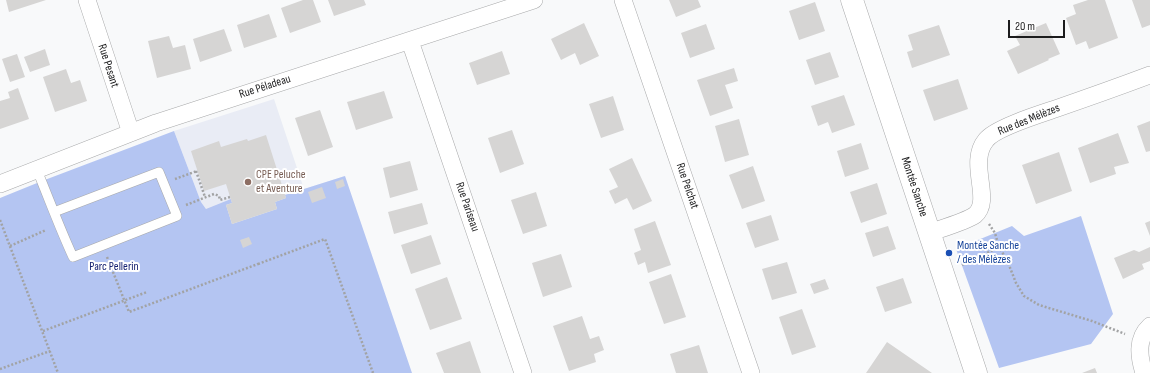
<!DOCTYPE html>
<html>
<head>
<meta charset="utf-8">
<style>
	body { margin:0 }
	#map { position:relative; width:1150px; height:373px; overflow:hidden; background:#f8f9fa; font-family:"Sofia Sans Condensed",sans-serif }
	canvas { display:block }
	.scale { position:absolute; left:1008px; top:20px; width:57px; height:18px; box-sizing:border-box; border:2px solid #1c1c1d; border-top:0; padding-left:5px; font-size:12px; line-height:14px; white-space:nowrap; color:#1c1c1d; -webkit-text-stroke:3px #fff; paint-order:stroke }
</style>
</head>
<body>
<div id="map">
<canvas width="1150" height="373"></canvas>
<div class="scale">20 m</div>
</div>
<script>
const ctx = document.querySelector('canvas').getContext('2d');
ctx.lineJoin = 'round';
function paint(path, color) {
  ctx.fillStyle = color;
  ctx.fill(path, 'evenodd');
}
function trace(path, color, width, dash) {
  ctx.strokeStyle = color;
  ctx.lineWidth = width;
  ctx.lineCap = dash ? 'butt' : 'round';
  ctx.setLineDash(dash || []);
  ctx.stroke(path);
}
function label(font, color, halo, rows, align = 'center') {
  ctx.font = font + ' "Sofia Sans Condensed",sans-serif';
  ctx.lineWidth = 4;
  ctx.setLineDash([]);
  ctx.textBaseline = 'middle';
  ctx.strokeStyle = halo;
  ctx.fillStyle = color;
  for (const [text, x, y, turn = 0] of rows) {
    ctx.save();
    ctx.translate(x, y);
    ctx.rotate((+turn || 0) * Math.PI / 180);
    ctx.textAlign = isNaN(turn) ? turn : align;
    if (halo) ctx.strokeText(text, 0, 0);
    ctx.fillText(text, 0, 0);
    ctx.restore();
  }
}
const built = new Path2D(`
	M 274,99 L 304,189 L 345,176 L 249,253 L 206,209 L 201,202 L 174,131 Z`);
const green = new Path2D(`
	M 174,131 L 201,202 L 206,209 L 231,199 L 232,203 L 226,205 L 232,224 L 277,209 L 275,202 L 286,198 L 285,195 L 345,176 L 412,373 L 0,373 L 0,198 L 42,181 Z
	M 1081,216 L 1113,314 L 1091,344 L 999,368 L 956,249 L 1012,226 L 1024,236 Z`);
const building = new Path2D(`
	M 6,0 L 46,0 L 9,12 Z
	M 303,0 L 313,0 L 321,22 L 290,33 L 281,8 Z
	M 328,0 L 364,0 L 366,5 L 334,16 Z
	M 669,0 L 698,0 L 701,7 L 676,17 Z
	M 1088,0 L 1105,0 L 1118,38 L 1089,49 L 1086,41 L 1076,45 L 1066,18 L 1076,14 L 1073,5 Z
	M 1132,0 L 1150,0 L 1150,25 L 1142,28 Z
	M 815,2 L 825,31 L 799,40 L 789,11 Z
	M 269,14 L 277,37 L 244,48 L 237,25 Z
	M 584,23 L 599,56 L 580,65 L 575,53 L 561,60 L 551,39 Z
	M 1046,23 L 1060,54 L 1048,59 L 1049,60 L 1018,74 L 1007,51 L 1020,45 L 1015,36 Z
	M 706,24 L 715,49 L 690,58 L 681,33 Z
	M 939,25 L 950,55 L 912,68 L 907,52 L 913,50 L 908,35 Z
	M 224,29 L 232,51 L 200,62 L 193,39 Z
	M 169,36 L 173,48 L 185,45 L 191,69 L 157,78 L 148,41 Z
	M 45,49 L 50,65 L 30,72 L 24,57 Z
	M 502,51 L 510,74 L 477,85 L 469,63 Z
	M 830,52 L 839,77 L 815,85 L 806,60 Z
	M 17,54 L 25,77 L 10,82 L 2,59 Z
	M 734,68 L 738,81 L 725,85 L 733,108 L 710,116 L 697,80 Z
	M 66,69 L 71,83 L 80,80 L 87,101 L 55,112 L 43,77 Z
	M 958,79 L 968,109 L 934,121 L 923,90 Z
	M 18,88 L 29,119 L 0,129 L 0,101 L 10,98 L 8,92 Z
	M 384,91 L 393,118 L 356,130 L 347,102 Z
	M 844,95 L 855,125 L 832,133 L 828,122 L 818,126 L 811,106 Z
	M 613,96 L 624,130 L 601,138 L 589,104 Z
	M 320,110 L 333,147 L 308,156 L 295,118 Z
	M 739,119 L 749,155 L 725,162 L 715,126 Z
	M 1150,121 L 1150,151 L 1146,152 L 1137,126 Z
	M 512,130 L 524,164 L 500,173 L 488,138 Z
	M 1118,133 L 1129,163 L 1114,167 L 1116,174 L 1090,183 L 1078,148 Z
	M 266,135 L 286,198 L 275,202 L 277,209 L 232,224 L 226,205 L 232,203 L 226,184 L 204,191 L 191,151 L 219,141 L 221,147 L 247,139 L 248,141 Z
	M 861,143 L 869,169 L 845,177 L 837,151 Z
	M 1059,152 L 1072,191 L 1036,204 L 1022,165 Z
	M 632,158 L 652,201 L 633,210 L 627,198 L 615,204 L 609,191 L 618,187 L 609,169 Z
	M 410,161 L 418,190 L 390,198 L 383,168 Z
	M 753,166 L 765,201 L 742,209 L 729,175 Z
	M 343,179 L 345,186 L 337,189 L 335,182 Z
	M 877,183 L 887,214 L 861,223 L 850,192 Z
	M 322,187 L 326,198 L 312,203 L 308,192 Z
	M 536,192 L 547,226 L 523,234 L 511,200 Z
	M 422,203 L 428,224 L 394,234 L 388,212 Z
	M 771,215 L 779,240 L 755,248 L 746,223 Z
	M 655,221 L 671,265 L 648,273 L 645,262 L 638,265 L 634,253 L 641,250 L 634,229 Z
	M 1150,221 L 1150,236 L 1145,223 Z
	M 888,226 L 896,249 L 873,257 L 865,233 Z
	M 431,235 L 441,264 L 411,274 L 401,245 Z
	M 249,237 L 252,244 L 243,248 L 240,240 Z
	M 1150,247 L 1150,261 L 1142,264 L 1144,269 L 1123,279 L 1114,258 L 1134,250 L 1139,252 Z
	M 561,254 L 572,287 L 543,297 L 532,263 Z
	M 787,262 L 797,293 L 772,300 L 762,269 Z
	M 671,274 L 686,317 L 664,324 L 649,282 Z
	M 447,277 L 462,319 L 430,330 L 415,289 Z
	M 903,278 L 912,303 L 885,312 L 876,287 Z
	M 825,279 L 829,289 L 814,294 L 810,284 Z
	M 802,309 L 816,347 L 792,355 L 779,317 Z
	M 582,316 L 590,339 L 599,336 L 604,350 L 594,354 L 596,362 L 569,371 L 553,326 Z
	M 470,341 L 481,373 L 444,373 L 436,353 Z
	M 887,342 L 932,373 L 866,373 Z
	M 699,345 L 708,373 L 676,373 L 670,354 Z
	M 1095,368 L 1097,373 L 1082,373 Z`);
const path = new Path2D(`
	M 196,171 L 205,197
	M 175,179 L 197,171
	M 186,205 L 214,194 L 219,196 L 220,200 L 230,197
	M 0,220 L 58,373
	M 989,224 L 995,233 L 999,247 L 1007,260 L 1016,283 L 1024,296 L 1039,305 L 1092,321 L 1125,334
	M 10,246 L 46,230
	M 107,257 L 129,312 L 258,264 L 258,261
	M 258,264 L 325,239 L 373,373
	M 962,265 L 999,247
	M 43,331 L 147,292
	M 0,369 L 50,351`);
const lane = new Path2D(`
	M 37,170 C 49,199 60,229 73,257 L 177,216 L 159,172 L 54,212`);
const street = new Path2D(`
	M 87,0 L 131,133
	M 623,0 L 751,373
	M 410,41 L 523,373
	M 0,184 L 156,123 L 534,0
	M 929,233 C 940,229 967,221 975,215 C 993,200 967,163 986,140 C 995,128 1040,114 1055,109 C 1087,98 1118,87 1150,75
	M 1144,373 C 1139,357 1136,339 1150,326`);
const secondary = new Path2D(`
	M 852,0 L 976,373`);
const markers = [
	[248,182,4,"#8d6e63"],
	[949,253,4,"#1a4fb4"]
];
const streetNames = [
	["Rue Pesant",108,66,72],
	["Rue Péladeau",265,87,-18],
	["Rue des Mélèzes",1029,120,-22],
	["Rue Pelchat",687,186,71],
	["Montée Sanche",914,187,72],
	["Rue Pariseau",467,207,71]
];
const educationNames = [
	["CPE Peluche",256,175],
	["et Aventure",256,189]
];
const transitNames = [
	["Montée Sanche",957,246],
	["/ des Mélèzes",957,260]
];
const parkNames = [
	["Parc Pellerin",114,267]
];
paint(built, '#e9ecf5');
paint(green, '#b4c5f2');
paint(building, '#d6d5d4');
trace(lane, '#a8a9aa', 10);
trace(street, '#a8a9aa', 18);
trace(secondary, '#a8a9aa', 23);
trace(path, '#a2a3a4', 2.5, [2, 2]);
trace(lane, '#fff', 9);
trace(street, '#fff', 17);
trace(secondary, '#fff', 22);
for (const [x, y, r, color] of markers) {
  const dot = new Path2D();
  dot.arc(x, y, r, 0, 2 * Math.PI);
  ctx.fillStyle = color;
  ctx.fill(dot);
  trace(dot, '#fff', 1.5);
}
label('12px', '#1c1c1d', '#fff', streetNames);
label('12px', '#785e54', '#fff', educationNames, 'left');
label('12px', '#164399', '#fff', transitNames, 'left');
label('12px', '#142070', '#fff', parkNames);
</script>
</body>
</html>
